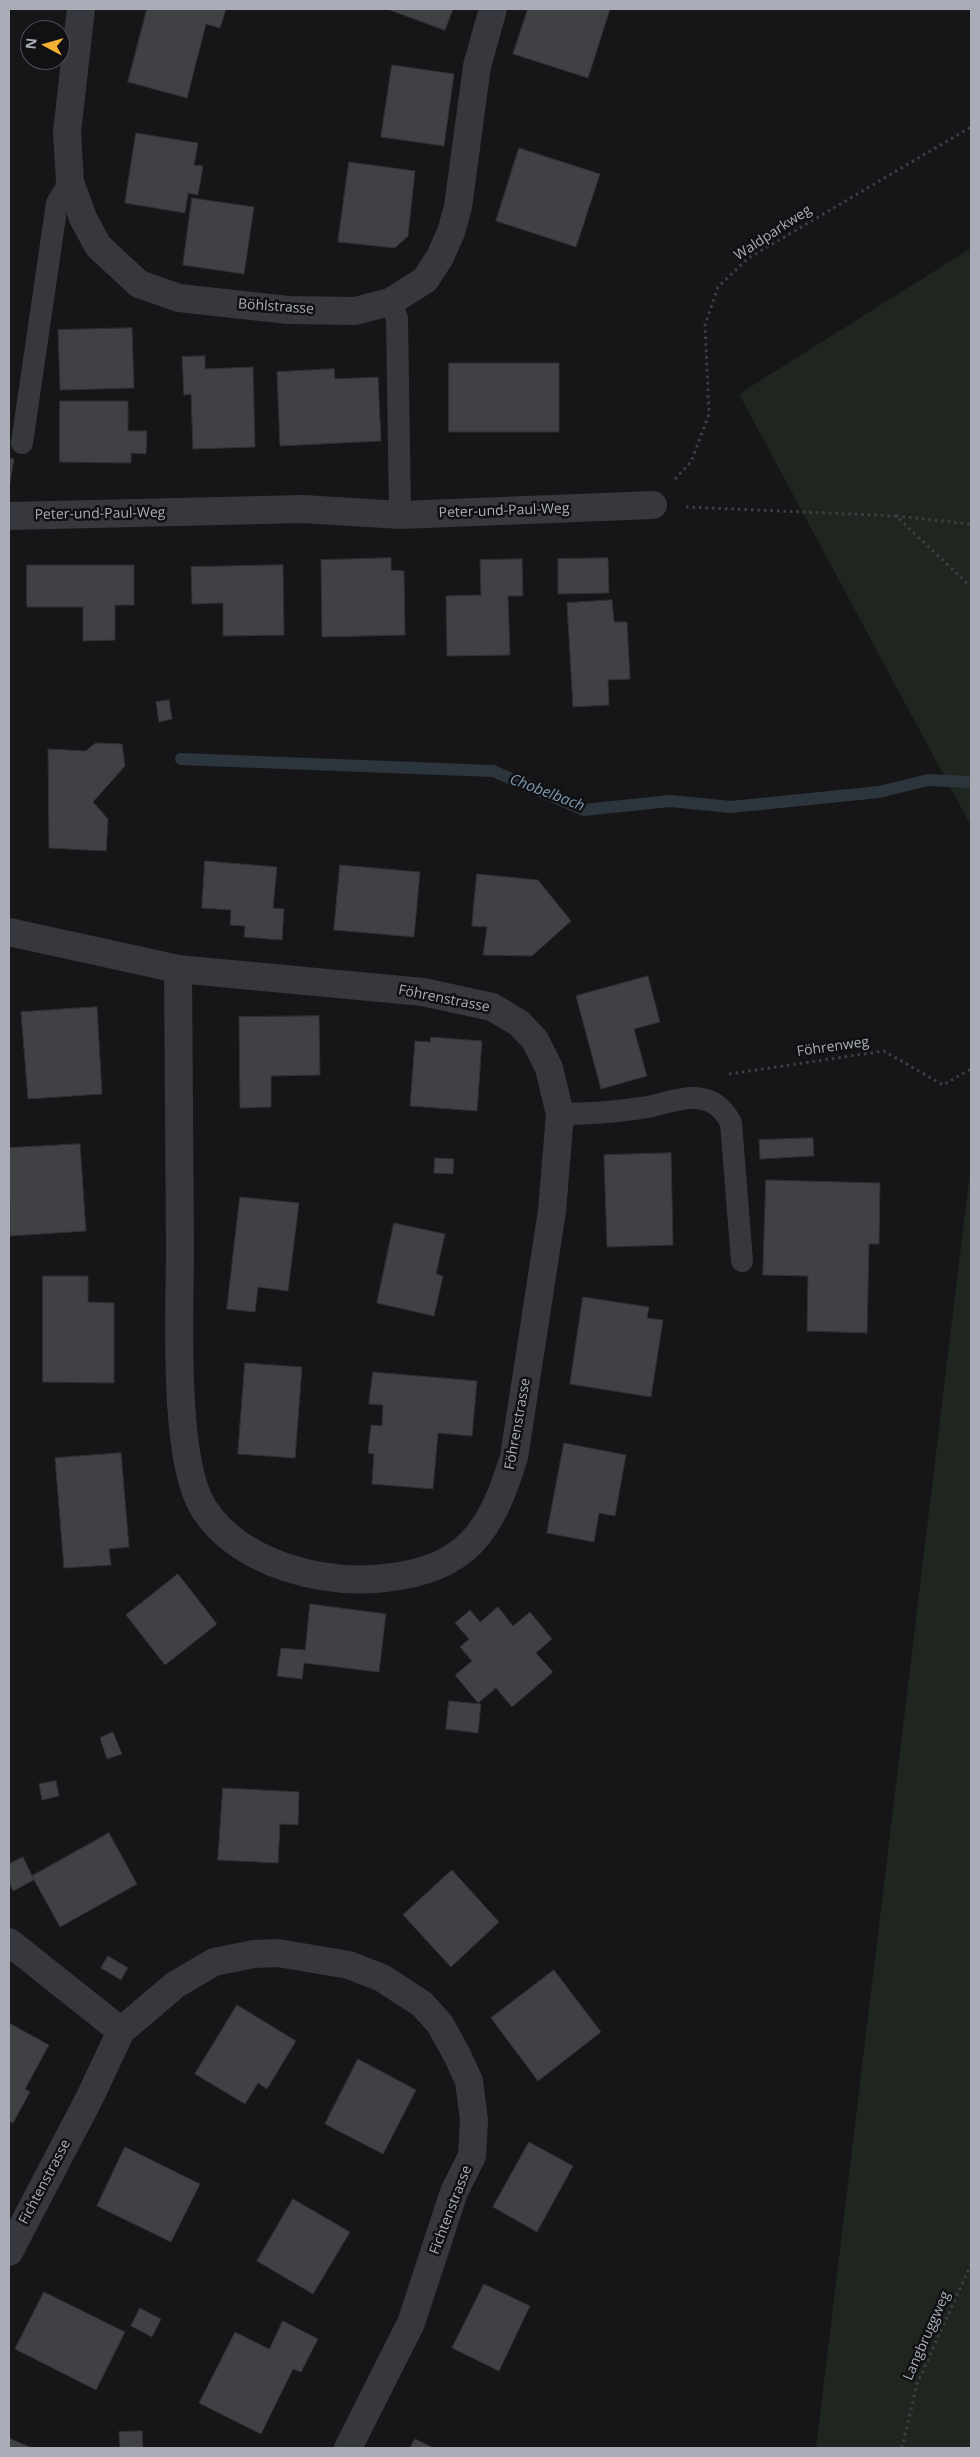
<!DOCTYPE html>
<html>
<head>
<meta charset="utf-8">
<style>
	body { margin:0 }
	#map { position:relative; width:980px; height:2457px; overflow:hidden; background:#161618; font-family:"Open Sans",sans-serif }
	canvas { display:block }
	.frame { position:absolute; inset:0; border:10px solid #a8adb8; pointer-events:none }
	.north { position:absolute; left:20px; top:20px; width:50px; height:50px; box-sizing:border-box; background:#111113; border:1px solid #4d4f55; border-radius:50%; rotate:276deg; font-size:14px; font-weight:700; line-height:20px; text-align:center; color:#a8adb8 }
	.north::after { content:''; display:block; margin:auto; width:18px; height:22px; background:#f2b134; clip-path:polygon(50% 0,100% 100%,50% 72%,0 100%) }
</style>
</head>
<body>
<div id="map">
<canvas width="980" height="2457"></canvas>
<div class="frame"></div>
<div class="north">N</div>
</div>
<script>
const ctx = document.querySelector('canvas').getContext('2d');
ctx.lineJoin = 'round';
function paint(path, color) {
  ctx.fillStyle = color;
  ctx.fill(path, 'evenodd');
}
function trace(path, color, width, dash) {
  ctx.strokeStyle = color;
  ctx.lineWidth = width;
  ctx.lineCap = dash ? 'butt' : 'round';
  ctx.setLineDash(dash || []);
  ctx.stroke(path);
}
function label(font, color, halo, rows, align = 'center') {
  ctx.font = font + ' "Open Sans",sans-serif';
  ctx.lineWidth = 5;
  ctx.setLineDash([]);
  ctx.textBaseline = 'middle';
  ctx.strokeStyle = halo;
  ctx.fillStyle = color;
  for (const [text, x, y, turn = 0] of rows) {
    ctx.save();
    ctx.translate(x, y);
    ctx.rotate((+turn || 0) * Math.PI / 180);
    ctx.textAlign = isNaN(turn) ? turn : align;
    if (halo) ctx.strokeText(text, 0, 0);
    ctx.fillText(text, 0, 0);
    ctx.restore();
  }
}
const green = new Path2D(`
	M 971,248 L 971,826 L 739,394 Z
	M 971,1163 L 971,2448 L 816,2448 Z`);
const stream = new Path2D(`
	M 181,759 L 493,771 L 584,810 L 670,801 L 731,807 L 879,792 L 928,780 L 971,782`);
const building = new Path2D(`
	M 147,9 L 226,9 L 220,28 L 206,24 L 187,98 L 128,82 Z
	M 387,9 L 453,9 L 445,30 Z
	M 528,9 L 610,9 L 588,78 L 513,54 Z
	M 392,65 L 454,74 L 444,146 L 381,137 Z
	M 136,133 L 198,143 L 194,165 L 203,166 L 198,195 L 188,193 L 185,213 L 125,203 Z
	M 519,148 L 600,174 L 576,247 L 496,221 Z
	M 349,162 L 415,171 L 408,236 L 395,248 L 338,242 Z
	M 192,198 L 254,207 L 244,274 L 183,265 Z
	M 132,328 L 134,388 L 60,390 L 58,330 Z
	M 205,356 L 205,369 L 253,367 L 255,447 L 193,449 L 191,394 L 184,395 L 182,357 Z
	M 449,363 L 559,363 L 559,432 L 449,432 Z
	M 334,369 L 335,379 L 378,377 L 381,441 L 280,446 L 277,372 Z
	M 60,401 L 128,401 L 128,431 L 147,431 L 146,454 L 131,453 L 131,463 L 60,462 Z
	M 9,458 L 14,459 L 9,489 Z
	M 391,558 L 391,570 L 404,571 L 405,635 L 322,637 L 321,560 Z
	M 608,558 L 609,593 L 558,594 L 558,559 Z
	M 522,559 L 523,596 L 508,596 L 510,655 L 447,656 L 446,596 L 481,595 L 480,560 Z
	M 27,565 L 134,565 L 134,605 L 115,605 L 115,640 L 83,641 L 83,607 L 27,607 Z
	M 283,565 L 284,635 L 223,636 L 223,603 L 192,604 L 191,567 Z
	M 612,600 L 614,622 L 627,622 L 630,679 L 608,680 L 609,705 L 573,707 L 567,603 Z
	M 169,700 L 172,719 L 159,722 L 156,702 Z
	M 96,743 L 122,744 L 125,766 L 93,802 L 108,819 L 106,851 L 49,848 L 48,749 L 85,751 Z
	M 205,861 L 277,867 L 273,908 L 284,909 L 282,940 L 244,937 L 245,926 L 230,925 L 231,910 L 202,908 Z
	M 340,865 L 420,872 L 414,937 L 334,930 Z
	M 477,874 L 538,880 L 571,921 L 532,956 L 483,955 L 487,927 L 472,926 Z
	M 648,976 L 660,1022 L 634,1029 L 647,1076 L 601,1089 L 576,996 Z
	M 97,1007 L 102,1094 L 28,1099 L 21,1012 Z
	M 319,1016 L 320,1075 L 271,1076 L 271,1107 L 240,1108 L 239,1017 Z
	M 431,1037 L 482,1041 L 477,1111 L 410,1106 L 415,1041 L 430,1042 Z
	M 813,1138 L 814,1156 L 760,1159 L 759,1140 Z
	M 80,1144 L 86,1231 L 10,1236 L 9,1148 Z
	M 671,1153 L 673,1245 L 607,1247 L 604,1155 Z
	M 435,1158 L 454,1159 L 453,1174 L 434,1173 Z
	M 766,1180 L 880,1183 L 879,1244 L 869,1244 L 867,1333 L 807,1331 L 808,1276 L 763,1275 Z
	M 240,1197 L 299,1203 L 288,1291 L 258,1287 L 255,1312 L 227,1309 Z
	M 394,1223 L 445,1234 L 436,1274 L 443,1276 L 434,1316 L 377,1303 Z
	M 43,1276 L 88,1276 L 88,1302 L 114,1303 L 114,1383 L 43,1382 Z
	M 583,1297 L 649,1307 L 647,1318 L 663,1320 L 651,1397 L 570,1384 Z
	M 245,1363 L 302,1367 L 295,1458 L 238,1454 Z
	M 373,1372 L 477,1381 L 472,1436 L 438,1433 L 433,1489 L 372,1484 L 374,1454 L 368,1453 L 371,1425 L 382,1426 L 383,1405 L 369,1404 Z
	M 564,1443 L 626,1455 L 615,1516 L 599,1513 L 594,1542 L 547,1533 Z
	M 121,1453 L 129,1547 L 109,1549 L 111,1565 L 64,1568 L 55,1458 Z
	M 178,1574 L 217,1624 L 165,1665 L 126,1615 Z
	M 310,1604 L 386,1614 L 379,1672 L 304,1663 L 302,1679 L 277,1676 L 281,1648 L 305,1650 Z
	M 498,1607 L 513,1626 L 530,1612 L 552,1639 L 536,1653 L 553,1672 L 512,1707 L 496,1688 L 478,1703 L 455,1675 L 472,1661 L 460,1647 L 469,1639 L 455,1623 L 470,1610 L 480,1622 Z
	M 449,1701 L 481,1704 L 478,1733 L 446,1729 Z
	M 113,1732 L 122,1754 L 107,1759 L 100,1738 Z
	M 56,1781 L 59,1796 L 42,1800 L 39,1784 Z
	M 223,1788 L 299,1792 L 298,1825 L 280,1824 L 278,1863 L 218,1860 Z
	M 109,1833 L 137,1884 L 60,1927 L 32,1876 Z
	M 23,1857 L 34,1880 L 13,1891 L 9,1882 L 9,1864 Z
	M 452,1870 L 499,1922 L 451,1967 L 403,1915 Z
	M 108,1956 L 128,1968 L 121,1980 L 101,1968 Z
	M 554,1970 L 601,2032 L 538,2081 L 491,2018 Z
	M 237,2005 L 296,2041 L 267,2089 L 258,2083 L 245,2104 L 195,2074 Z
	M 9,2023 L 49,2045 L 25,2089 L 30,2092 L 13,2123 L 9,2121 Z
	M 358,2059 L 416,2090 L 383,2154 L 325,2124 Z
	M 529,2142 L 573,2166 L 537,2232 L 493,2207 Z
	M 125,2147 L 200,2184 L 171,2242 L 97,2206 Z
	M 293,2199 L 350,2232 L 313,2294 L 257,2261 Z
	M 484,2284 L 530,2306 L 499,2371 L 452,2348 Z
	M 44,2292 L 125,2332 L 96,2390 L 15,2349 Z
	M 140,2308 L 161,2319 L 152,2337 L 131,2326 Z
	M 283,2321 L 318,2339 L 301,2372 L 293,2369 L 261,2434 L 199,2403 L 235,2332 L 269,2349 Z
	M 142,2431 L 143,2448 L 120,2448 L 119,2432 Z
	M 9,2438 L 32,2448 L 9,2448 Z
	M 415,2439 L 434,2448 L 410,2448 Z`);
const path = new Path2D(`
	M 675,479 L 691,462 L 709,414 L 705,325 L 718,287 L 747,259 L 971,127
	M 686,507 L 896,516 L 971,587
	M 896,516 L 971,524
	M 729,1074 L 884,1051 L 943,1085 L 971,1069
	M 902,2448 L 917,2384 L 971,2264`);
const lane = new Path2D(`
	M 390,302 L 397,318 L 400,515
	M 22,443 L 57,203 L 70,182
	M 560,1114 C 587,1114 614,1112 641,1108 C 658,1106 678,1097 695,1098 C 713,1099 723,1108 731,1123 L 742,1261`);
const street = new Path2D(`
	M 81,9 L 67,132 L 70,182 L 83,218 L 98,246 L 139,284 L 179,298 L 288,310 L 355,311 L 390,302 L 425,280 L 440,257 L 451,232 L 458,207 L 477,66 L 493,9
	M 9,516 L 303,509 L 400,515 L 653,505
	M 9,932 L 178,969 L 423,992 L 492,1007 L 519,1023 L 535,1040 L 549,1068 L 560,1114 L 552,1211 L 514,1457 C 491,1532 467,1569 385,1578 C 322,1585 240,1564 204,1509 C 172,1460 180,1309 180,1248 C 179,1155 179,1062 178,969
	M 9,1942 L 121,2031
	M 9,2252 L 89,2099 L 121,2031 L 175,1985 L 214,1962 L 254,1954 L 278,1953 L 349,1965 L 382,1978 L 422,2004 L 440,2024 L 457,2055 L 469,2081 L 474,2120 L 472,2156 L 454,2192 L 411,2323 L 348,2448`);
const streetNames = [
	["Waldparkweg",773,233,-33],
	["Böhlstrasse",276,307,4],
	["Peter-und-Paul-Weg",504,511,-2],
	["Peter-und-Paul-Weg",100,514,-1],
	["Föhrenstrasse",444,999,11],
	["Föhrenweg",833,1047,-8],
	["Föhrenstrasse",518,1424,-80],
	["Fichtenstrasse",45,2182,-62],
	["Fichtenstrasse",451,2210,-69],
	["Langbruggweg",927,2336,-66]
];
const waterNames = [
	["Chobelbach",547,793,21]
];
paint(green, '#1e261f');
trace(stream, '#2c353c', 12);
paint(building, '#404145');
trace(building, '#303034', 1);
trace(path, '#3d3f44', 3, [2.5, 4]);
trace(lane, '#37383d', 22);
trace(street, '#37383d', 28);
label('14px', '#a8adb8', '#111113', streetNames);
label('italic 15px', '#7f9bb3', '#111113', waterNames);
</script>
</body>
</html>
